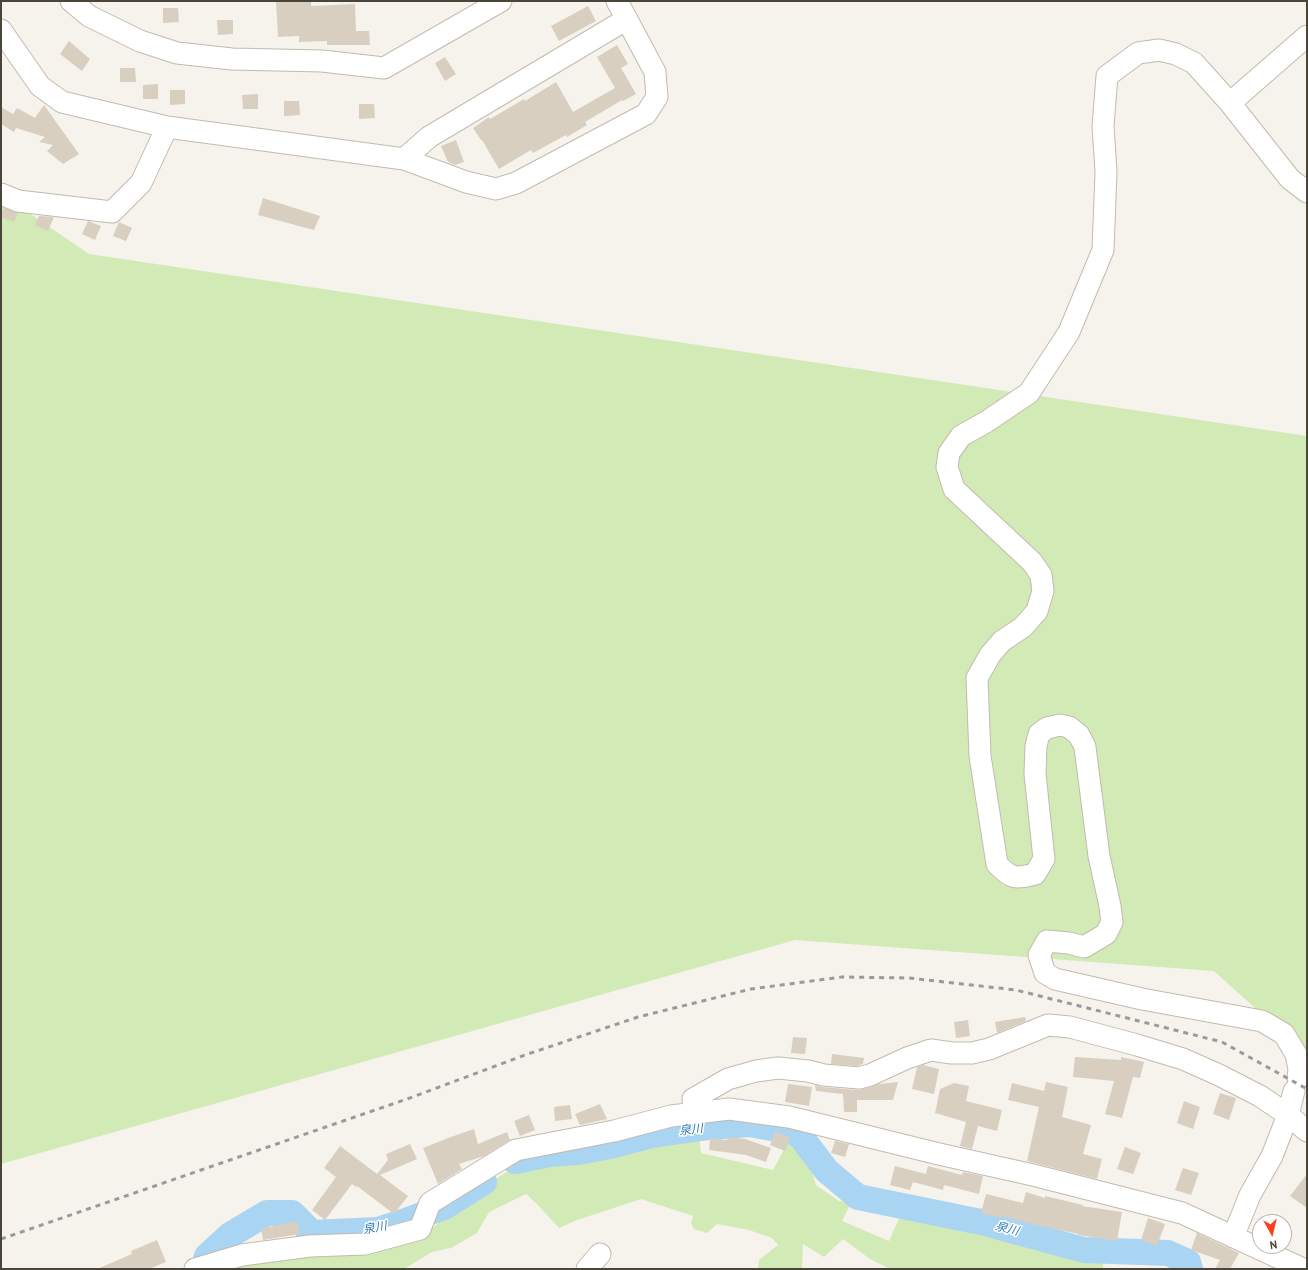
<!DOCTYPE html>
<html>
<head>
<meta charset="utf-8">
<style>
	body { margin:0 }
	#map { position:relative; width:1308px; height:1270px; overflow:hidden; background:#f6f3ec; font-family:"PT Sans",sans-serif }
	canvas { display:block }
	.frame { position:absolute; inset:0; border:2px solid #4b4439; pointer-events:none }
	.north { position:absolute; left:1252px; top:1214px; width:40px; height:40px; box-sizing:border-box; background:#fff; border:1px solid #b7b4b0; border-radius:50%; rotate:172deg; font-size:11px; font-weight:700; line-height:16px; text-align:center; color:#4b4439 }
	.north::after { content:''; display:block; margin:auto; width:14px; height:18px; background:#fc3f1d; clip-path:polygon(50% 0,100% 100%,50% 72%,0 100%) }
</style>
</head>
<body>
<div id="map">
<canvas width="1308" height="1270"></canvas>
<div class="frame"></div>
<div class="north">N</div>
</div>
<script>
const ctx = document.querySelector('canvas').getContext('2d');
ctx.lineJoin = 'round';
function paint(path, color) {
  ctx.fillStyle = color;
  ctx.fill(path, 'evenodd');
}
function trace(path, color, width, dash) {
  ctx.strokeStyle = color;
  ctx.lineWidth = width;
  ctx.lineCap = dash ? 'butt' : 'round';
  ctx.setLineDash(dash || []);
  ctx.stroke(path);
}
function label(font, color, halo, rows, align = 'center') {
  ctx.font = font + ' "PT Sans","Noto Sans JP",sans-serif';
  ctx.lineWidth = 3;
  ctx.setLineDash([]);
  ctx.textBaseline = 'middle';
  ctx.strokeStyle = halo;
  ctx.fillStyle = color;
  for (const [text, x, y, turn = 0] of rows) {
    ctx.save();
    ctx.translate(x, y);
    ctx.rotate((+turn || 0) * Math.PI / 180);
    ctx.textAlign = isNaN(turn) ? turn : align;
    if (halo) ctx.strokeText(text, 0, 0);
    ctx.fillText(text, 0, 0);
    ctx.restore();
  }
}
const green = new Path2D(`
	M 1,194 L 89,254 L 1307,436 L 1307,1055 L 1214,971 L 795,940 L 1,1164 Z
	M 699,1134 L 701,1153 L 773,1170 L 788,1142 L 808,1158 L 816,1185 L 839,1201 L 851,1203 L 842,1221 L 889,1241 L 902,1212 L 1012,1237 L 1078,1255 L 1104,1257 L 1103,1269 L 890,1269 L 870,1259 L 843,1239 L 824,1257 L 803,1244 L 802,1269 L 758,1269 L 759,1260 L 778,1245 L 772,1238 L 749,1230 L 717,1224 L 707,1233 L 694,1229 L 691,1223 L 693,1216 L 641,1199 L 577,1220 L 559,1228 L 537,1204 L 526,1194 L 489,1212 L 477,1233 L 451,1248 L 432,1252 L 404,1269 L 231,1269 L 248,1260 L 430,1230 L 473,1194 L 517,1165 L 607,1151 L 683,1136 Z`);
const river = new Path2D(`
	M 515,1161 L 550,1154 L 578,1152 L 610,1146 L 652,1135 L 709,1127 L 750,1124 L 798,1133 L 827,1171 L 858,1197 L 981,1222 L 1084,1250 L 1168,1253 L 1188,1262 L 1190,1269
	M 203,1269 L 207,1256 L 230,1235 L 267,1213 L 292,1213 L 312,1233 L 378,1230 L 400,1223 L 444,1207 L 484,1182`);
const building = new Path2D(`
	M 276,1 L 311,1 L 311,6 L 355,4 L 356,31 L 369,31 L 370,45 L 327,45 L 327,41 L 299,42 L 299,36 L 278,37 Z
	M 588,6 L 596,21 L 559,41 L 551,26 Z
	M 163,8 L 178,8 L 179,22 L 163,23 Z
	M 217,20 L 233,20 L 233,34 L 218,35 Z
	M 69,41 L 90,59 L 82,71 L 60,54 Z
	M 617,45 L 628,64 L 621,68 L 636,94 L 623,101 L 622,100 L 585,122 L 587,125 L 567,137 L 566,135 L 533,153 L 531,150 L 499,169 L 482,140 L 481,140 L 473,128 L 489,117 L 490,119 L 524,99 L 525,101 L 556,82 L 573,112 L 615,88 L 597,57 Z
	M 445,57 L 456,74 L 445,81 L 435,63 Z
	M 120,68 L 135,68 L 136,82 L 120,82 Z
	M 158,84 L 158,99 L 143,99 L 143,85 Z
	M 170,90 L 185,90 L 185,104 L 170,105 Z
	M 258,94 L 258,109 L 243,109 L 242,95 Z
	M 284,101 L 299,101 L 300,115 L 284,116 Z
	M 359,104 L 374,104 L 375,118 L 359,119 Z
	M 44,105 L 79,154 L 63,164 L 47,151 L 53,145 L 39,142 L 45,137 L 16,128 L 14,132 L 1,124 L 1,107 L 13,114 L 17,108 L 35,118 Z
	M 456,140 L 464,162 L 455,165 L 448,162 L 441,146 Z
	M 263,198 L 320,216 L 314,230 L 258,215 Z
	M 4,208 L 18,213 L 14,222 L 1,217 Z
	M 39,216 L 54,217 L 48,231 L 35,225 Z
	M 88,221 L 101,226 L 95,240 L 82,234 Z
	M 119,222 L 132,228 L 126,241 L 113,236 Z
	M 1025,1017 L 1026,1021 L 997,1033 L 995,1022 Z
	M 968,1020 L 970,1036 L 956,1038 L 954,1022 Z
	M 793,1037 L 807,1038 L 805,1054 L 791,1053 Z
	M 832,1054 L 864,1058 L 863,1064 L 858,1066 L 831,1064 Z
	M 1075,1057 L 1121,1060 L 1121,1057 L 1144,1062 L 1140,1078 L 1133,1077 L 1122,1118 L 1105,1114 L 1114,1081 L 1073,1077 Z
	M 923,1065 L 939,1069 L 934,1094 L 912,1089 L 917,1067 Z
	M 898,1082 L 893,1100 L 857,1100 L 857,1112 L 844,1112 L 843,1094 L 816,1091 L 815,1085 L 823,1087 L 858,1090 L 879,1084 Z
	M 1046,1082 L 1068,1087 L 1062,1117 L 1091,1125 L 1083,1154 L 1102,1159 L 1097,1179 L 1027,1161 L 1039,1107 L 1008,1100 L 1012,1083 L 1044,1091 Z
	M 954,1083 L 969,1086 L 966,1101 L 1002,1110 L 997,1131 L 978,1126 L 972,1149 L 960,1146 L 966,1122 L 935,1113 L 940,1089 Z
	M 788,1084 L 812,1087 L 809,1106 L 785,1102 Z
	M 1220,1093 L 1236,1098 L 1229,1120 L 1213,1114 Z
	M 1184,1101 L 1200,1107 L 1193,1129 L 1177,1123 Z
	M 600,1104 L 607,1119 L 580,1125 L 575,1114 Z
	M 570,1105 L 572,1119 L 555,1121 L 554,1107 Z
	M 529,1115 L 535,1130 L 520,1136 L 514,1121 Z
	M 474,1129 L 478,1144 L 507,1132 L 510,1140 L 484,1156 L 459,1164 L 462,1169 L 438,1184 L 423,1148 L 448,1138 Z
	M 775,1132 L 790,1137 L 785,1151 L 770,1145 Z
	M 727,1137 L 745,1139 L 771,1148 L 766,1162 L 746,1155 L 709,1150 L 710,1138 L 727,1140 Z
	M 835,1141 L 849,1144 L 845,1157 L 831,1153 Z
	M 410,1144 L 417,1159 L 380,1175 L 408,1196 L 394,1214 L 357,1186 L 356,1187 L 352,1184 L 325,1220 L 312,1210 L 336,1177 L 324,1168 L 340,1146 L 377,1174 L 388,1160 L 386,1154 Z
	M 1125,1147 L 1141,1153 L 1133,1174 L 1117,1169 Z
	M 895,1166 L 926,1174 L 928,1166 L 962,1175 L 963,1172 L 983,1176 L 979,1194 L 944,1185 L 943,1190 L 913,1182 L 910,1190 L 890,1185 Z
	M 1183,1168 L 1199,1173 L 1191,1195 L 1175,1190 Z
	M 1307,1174 L 1307,1208 L 1290,1196 Z
	M 1026,1192 L 1045,1198 L 1045,1196 L 1083,1205 L 1082,1206 L 1122,1212 L 1117,1241 L 1079,1235 L 1079,1234 L 1036,1225 L 1002,1216 L 1002,1218 L 981,1213 L 986,1194 L 1023,1203 Z
	M 1148,1218 L 1165,1224 L 1157,1246 L 1141,1240 Z
	M 297,1221 L 300,1234 L 263,1240 L 261,1229 Z
	M 1197,1233 L 1239,1253 L 1230,1269 L 1215,1269 L 1220,1260 L 1191,1250 Z
	M 157,1240 L 166,1262 L 149,1269 L 97,1269 L 132,1254 L 131,1251 Z`);
const minor = new Path2D(`
	M 71,1 L 89,16 L 140,41 L 177,53 L 232,59 L 322,61 L 384,68 L 501,1
	M 1,30 L 40,86 L 62,102 L 167,127 L 404,159 L 466,182 L 496,189 L 516,183 L 646,114 L 657,97 L 655,72 L 617,1
	M 1230,103 L 1307,36
	M 404,159 L 429,137 L 627,19
	M 1,194 L 18,201 L 112,212 L 141,183 L 167,127
	M 1298,1078 L 1299,1069 L 1296,1054 L 1284,1034 L 1262,1021 L 1142,999 L 1055,979 L 1045,973 L 1039,955 L 1047,941 L 1069,943 L 1084,947 L 1106,934 L 1112,922 L 1110,906 L 1099,856 L 1085,747 L 1079,735 L 1069,727 L 1060,725 L 1047,728 L 1039,734 L 1036,746 L 1035,774 L 1044,859 L 1035,874 C 1015,879 1011,879 997,864 L 980,756 L 977,678 L 990,655 L 1002,641 L 1023,627 L 1037,611 L 1043,591 L 1041,575 L 1032,562 L 954,489 L 947,467 L 949,453 L 961,436 L 986,422 L 1029,393 L 1069,332 L 1103,250 L 1106,172 L 1103,126 L 1107,76 L 1138,53 L 1159,50 L 1176,54 L 1194,63 L 1230,103 L 1290,179 L 1307,192
	M 694,1113 L 693,1099 L 728,1079 L 756,1071 L 778,1068 L 808,1071 L 824,1075 L 859,1078 L 870,1075 L 907,1058 L 931,1050 L 952,1053 L 972,1053 L 989,1049 L 1048,1025 L 1070,1027 L 1137,1045 L 1183,1059 L 1219,1075 L 1260,1096 L 1288,1115 L 1307,1131
	M 1233,1237 L 1250,1195 L 1272,1156 L 1288,1115 L 1294,1091
	M 195,1269 L 242,1255 L 310,1246 L 365,1244 L 420,1229 L 430,1203 L 516,1150 L 614,1131 L 671,1116 L 729,1109 L 789,1117 L 939,1154 L 1033,1175 L 1182,1213 L 1303,1269
	M 587,1269 L 600,1254`);
const rail = new Path2D(`
	M 1,1239 L 407,1099 L 525,1055 L 638,1017 L 751,989 L 842,977 L 909,978 L 1016,990 L 1222,1042 L 1307,1089`);
const waterNames = [
	["泉川",691,1130,-6],
	["泉川",375,1228,-10],
	["泉川",1007,1229,15]
];
paint(green, '#d2eab5');
trace(river, '#a9d4f2', 26);
paint(building, '#d8cfc1');
trace(minor, '#c2bbae', 23);
trace(minor, '#fff', 21);
trace(rail, '#9a9a9a', 3, [5, 5]);
label('italic 12px', '#2e7ab2', '#fff', waterNames);
</script>
</body>
</html>
